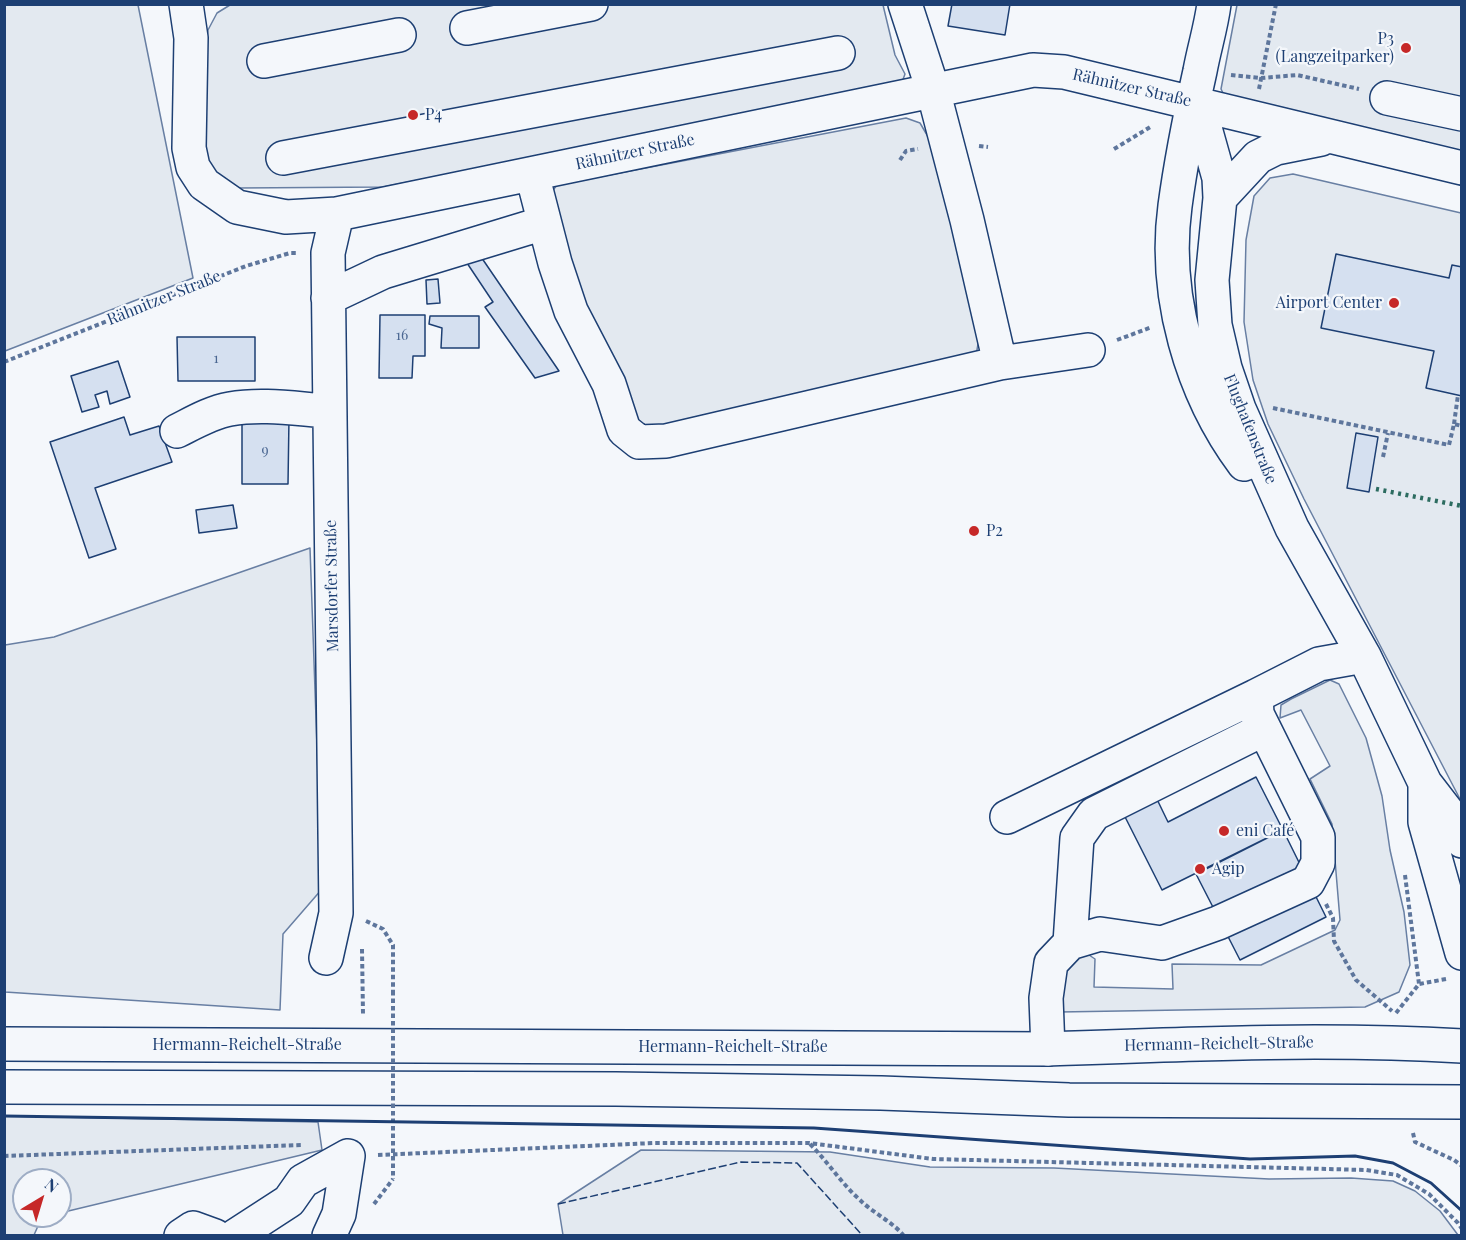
<!DOCTYPE html>
<html>
<head>
<meta charset="utf-8">
<style>
	body { margin:0 }
	#map { position:relative; width:1466px; height:1240px; overflow:hidden; background:#f4f7fb; font-family:"Playfair Display",serif }
	canvas { display:block }
	.frame { position:absolute; inset:0; border:6px solid #1d3f73; pointer-events:none }
	.north { position:absolute; left:12px; top:1168px; width:60px; height:60px; box-sizing:border-box; background:#f4f7fb; border:2px solid #9eadc5; border-radius:50%; rotate:38deg; font-size:16px; font-weight:700; line-height:24px; text-align:center; color:#1d3f73 }
	.north::after { content:''; display:block; margin:auto; width:21px; height:27px; background:#c62828; clip-path:polygon(50% 0,100% 100%,50% 72%,0 100%) }
</style>
</head>
<body>
<div id="map">
<canvas width="1466" height="1240"></canvas>
<div class="frame"></div>
<div class="north">N</div>
</div>
<script>
const ctx = document.querySelector('canvas').getContext('2d');
ctx.lineJoin = 'round';
function paint(path, color) {
  ctx.fillStyle = color;
  ctx.fill(path, 'evenodd');
}
function trace(path, color, width, dash) {
  ctx.strokeStyle = color;
  ctx.lineWidth = width;
  ctx.lineCap = dash ? 'butt' : 'round';
  ctx.setLineDash(dash || []);
  ctx.stroke(path);
}
function label(font, color, halo, rows, align = 'center') {
  ctx.font = font + ' "Playfair Display",serif';
  ctx.lineWidth = 4.5;
  ctx.setLineDash([]);
  ctx.textBaseline = 'middle';
  ctx.strokeStyle = halo;
  ctx.fillStyle = color;
  for (const [text, x, y, turn = 0] of rows) {
    ctx.save();
    ctx.translate(x, y);
    ctx.rotate((+turn || 0) * Math.PI / 180);
    ctx.textAlign = isNaN(turn) ? turn : align;
    if (halo) ctx.strokeText(text, 0, 0);
    ctx.fillText(text, 0, 0);
    ctx.restore();
  }
}
const green = new Path2D(`
	M 5,4 L 138,5 L 193,278 L 5,351 Z
	M 230,5 L 883,5 L 895,55 L 905,74 L 901,85 L 383,187 L 238,188 L 208,170 L 196,122 L 208,30 L 217,13 Z
	M 1237,5 L 1461,5 L 1461,159 L 1225,97 L 1221,89 Z
	M 906,118 L 920,123 L 941,159 L 979,339 L 976,355 L 645,431 L 631,418 L 576,301 L 550,194 L 557,185 Z
	M 1293,174 L 1461,213 L 1461,801 L 1304,499 L 1268,424 L 1253,380 L 1244,322 L 1246,240 L 1254,196 L 1270,178 Z
	M 310,548 L 322,889 L 283,934 L 280,1010 L 5,992 L 5,645 L 54,637 Z
	M 1330,680 L 1339,684 L 1366,738 L 1382,796 L 1390,850 L 1404,912 L 1410,965 L 1399,992 L 1365,1007 L 1059,1012 L 1064,957 L 1080,949 L 1095,959 L 1094,987 L 1173,989 L 1172,964 L 1261,965 L 1335,930 L 1340,920 L 1332,824 L 1310,779 L 1330,766 L 1301,710 L 1280,718 L 1281,705 L 1291,699 Z
	M 5,1116 L 318,1122 L 322,1150 L 60,1213 L 60,1180 L 24,1180 L 24,1216 L 47,1216 L 42,1217 L 34,1235 L 5,1235 Z
	M 641,1150 L 830,1152 L 930,1167 L 1054,1168 L 1269,1179 L 1351,1178 L 1393,1181 L 1415,1191 L 1440,1211 L 1458,1235 L 563,1235 L 558,1204 Z`);
const building = new Path2D(`
	M 952,4 L 1010,4 L 1005,35 L 948,26 Z
	M 477,251 L 559,371 L 535,378 L 485,307 L 493,302 L 463,257 Z
	M 1336,254 L 1449,278 L 1452,265 L 1462,267 L 1462,396 L 1426,388 L 1434,351 L 1321,328 Z
	M 438,279 L 440,303 L 427,304 L 426,280 Z
	M 380,315 L 425,315 L 425,356 L 413,356 L 412,378 L 379,378 Z
	M 430,316 L 479,316 L 479,348 L 441,348 L 442,328 L 429,324 Z
	M 177,337 L 255,337 L 255,381 L 178,381 Z
	M 118,361 L 130,397 L 110,404 L 107,391 L 95,395 L 99,407 L 82,412 L 71,376 Z
	M 124,417 L 130,435 L 159,426 L 172,462 L 95,488 L 116,549 L 89,558 L 50,442 Z
	M 242,418 L 289,418 L 288,484 L 242,484 Z
	M 1356,433 L 1378,437 L 1369,492 L 1347,488 Z
	M 233,505 L 237,528 L 199,533 L 196,510 Z
	M 1256,777 L 1283,830 L 1162,890 L 1119,805 L 1152,789 L 1168,822 Z
	M 1283,830 L 1326,917 L 1240,960 L 1196,874 Z`);
const path = new Path2D(`
	M 1231,75 L 1261,78 L 1297,75 L 1359,89
	M 1259,89 L 1276,4
	M 979,146 L 988,147
	M 1114,149 L 1152,126
	M 900,160 L 906,151 L 918,149
	M 1117,340 L 1152,327
	M 4,362 L 246,266 L 290,253 L 297,253
	M 1273,408 L 1449,445 L 1454,424 L 1462,426
	M 1454,424 L 1458,395
	M 1383,457 L 1388,433
	M 1405,875 L 1419,984
	M 1326,904 L 1333,918 L 1334,941 L 1356,980 L 1392,1011
	M 366,921 L 383,929 L 393,945 L 393,991
	M 362,949 L 363,1014
	M 1396,1013 L 1419,984 L 1446,979
	M 1413,1133 L 1415,1142 L 1454,1160 L 1462,1166
	M 810,1144 C 828,1162 841,1183 860,1200 C 873,1213 893,1222 904,1236
	M 378,1155 L 654,1143 L 809,1143 L 933,1159 L 1366,1170 L 1397,1175 L 1429,1194 L 1458,1223 L 1462,1229
	M 4,1156 L 301,1145
	M 374,1204 L 393,1179`);
const minor = new Path2D(`
	M 186,4 L 191,38 L 189,148 L 193,167 L 204,184 L 237,207 L 286,217 L 337,214 L 1033,70 L 1064,72 L 1462,168
	M 905,4 L 933,90 L 967,220 L 1000,363
	M 1214,4 C 1211,27 1204,49 1200,71 C 1190,116 1181,161 1175,206 C 1163,295 1191,393 1244,464
	M 467,28 L 591,4
	M 264,61 L 399,35
	M 1387,98 L 1462,114
	M 1193,102 L 1205,128 L 1219,178 L 1220,198 L 1212,280 L 1215,325 L 1225,368 L 1239,409 L 1292,528 L 1364,656 L 1425,783 L 1452,818 L 1462,841
	M 283,158 L 838,53
	M 532,174 L 555,263 L 571,311 L 609,384 L 624,430 L 639,442 L 666,441 L 1000,363 L 1088,350
	M 1220,198 L 1258,157 L 1276,148 L 1321,139
	M 328,298 L 383,272 L 544,223
	M 177,431 C 193,423 212,412 230,409 C 262,403 297,409 329,411
	M 1425,783 L 1425,822 L 1462,953
	M 1007,817 L 1256,696
	M 1070,943 L 1077,838 L 1094,814 L 1264,729
	M 326,958 L 336,913 L 328,253 L 337,214
	M 1048,1049 L 1046,998 L 1051,963 L 1070,943 L 1100,934 L 1162,943 L 1218,923 L 1308,882 L 1318,863 L 1318,837 L 1257,714 L 1256,696 L 1319,664 L 1364,656
	M 181,1236 L 193,1228 L 215,1236
	M 235,1236 L 289,1201 L 303,1181 L 348,1156
	M 329,1236 L 339,1214 L 348,1156`);
const major = new Path2D(`
	M 4,1044 L 1048,1049 C 1186,1044 1324,1038 1462,1046
	M 4,1087 L 616,1089 L 881,1093 L 1069,1100 L 1462,1102`);
const pathBridge = new Path2D(`
	M 393,991 L 393,1179`);
const hedge = new Path2D(`
	M 1376,489 L 1462,506`);
const fence = new Path2D(`
	M 558,1204 L 741,1162 L 797,1163 L 863,1236`);
const wall = new Path2D(`
	M 4,1116 L 814,1128 L 1250,1159 L 1355,1156 L 1393,1163 L 1431,1183 L 1462,1211`);
const markers = [
	[1406,48,6,"#c62828"],
	[413,115,6,"#c62828"],
	[1394,303,6,"#c62828"],
	[974,531,6,"#c62828"],
	[1224,831,6,"#c62828"],
	[1200,869,6,"#c62828"]
];
const numberNames = [
	["16",402,336],
	["1",216,359],
	["9",265,451]
];
const poiNames = [
	["P3",1394,39,"right"],
	["(Langzeitparker)",1394,57,"right"],
	["P4",425,115],
	["Airport Center",1382,303,"right"],
	["P2",986,531],
	["eni Café",1236,831],
	["Agip",1212,869]
];
const streetNames = [
	["Rähnitzer Straße",1132,88,13],
	["Rähnitzer Straße",635,152,-12],
	["Rähnitzer Straße",164,298,-22],
	["Flughafenstraße",1250,429,68],
	["Marsdorfer Straße",332,586,-91],
	["Hermann-Reichelt-Straße",1219,1044,-1],
	["Hermann-Reichelt-Straße",247,1045],
	["Hermann-Reichelt-Straße",733,1047]
];
paint(green, '#e3e9f0');
trace(green, '#687fa3', 1.5);
paint(building, '#d5e0f0');
trace(building, '#1d3f73', 1.5);
trace(minor, '#1d3f73', 36);
trace(major, '#1d3f73', 36);
trace(path, '#5e769c', 4, [4.5, 3]);
trace(minor, '#f4f7fb', 33);
trace(major, '#f4f7fb', 33);
trace(pathBridge, '#5e769c', 4, [4.5, 3]);
trace(hedge, '#2c6c60', 4.5, [3, 4.5]);
trace(fence, '#1d3f73', 1.5, [8, 3]);
trace(wall, '#1d3f73', 3);
for (const [x, y, r, color] of markers) {
  const dot = new Path2D();
  dot.arc(x, y, r, 0, 2 * Math.PI);
  ctx.fillStyle = color;
  ctx.fill(dot);
  trace(dot, '#f4f7fb', 2);
}
label('14px', '#4b6792', null, numberNames);
label('16px', '#1d3f73', '#f4f7fb', poiNames, 'left');
label('16px', '#1d3f73', '#f4f7fb', streetNames);
</script>
</body>
</html>
